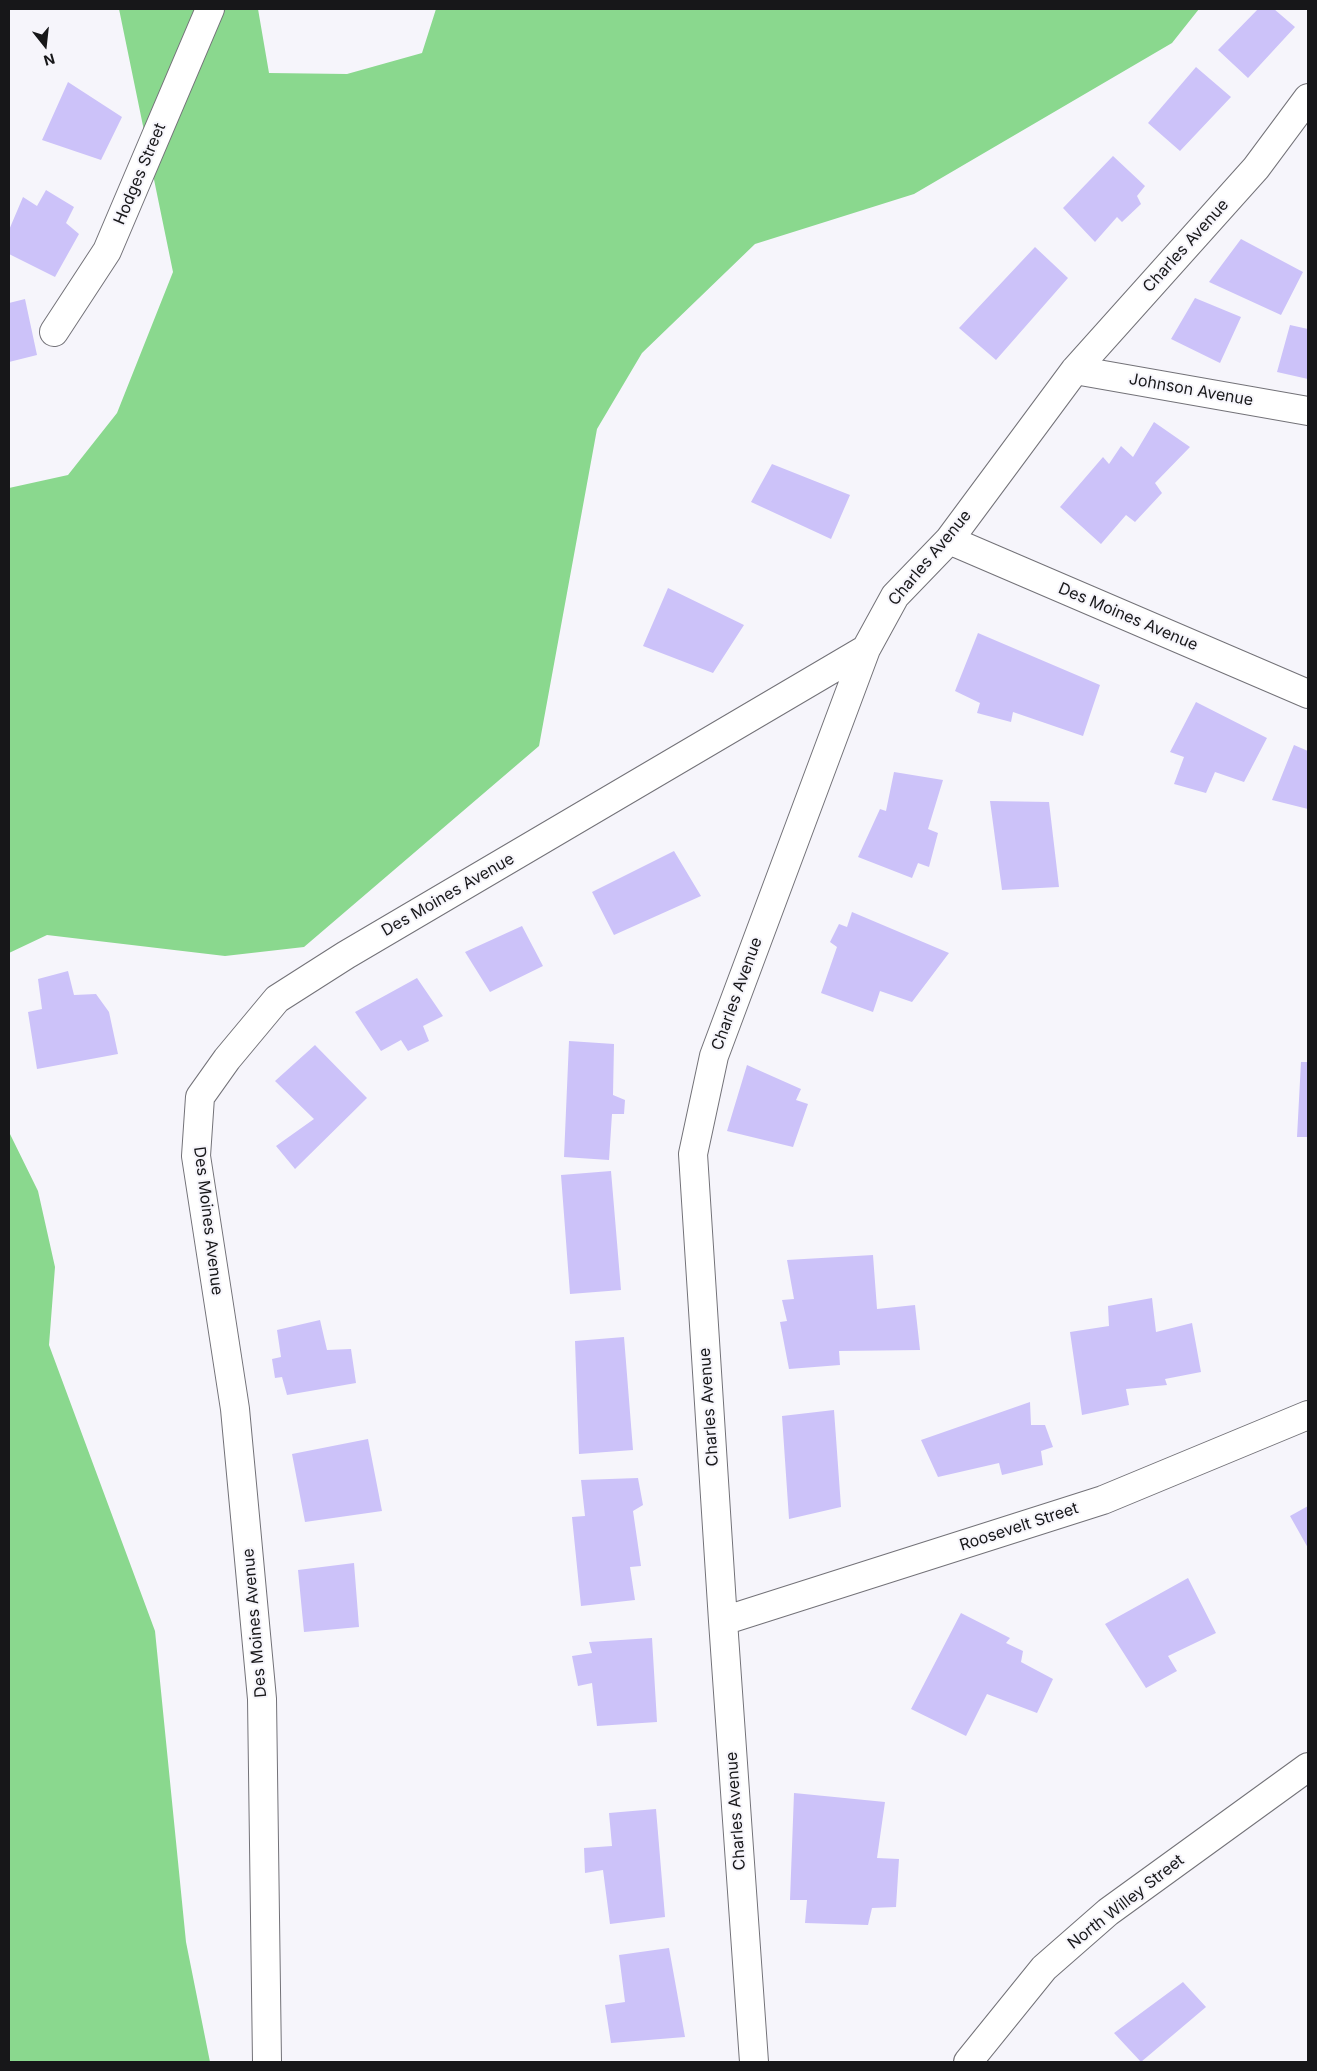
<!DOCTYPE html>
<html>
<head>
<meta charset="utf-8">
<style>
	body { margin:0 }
	#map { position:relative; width:1317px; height:2071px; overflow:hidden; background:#f6f5fb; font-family:Inter,sans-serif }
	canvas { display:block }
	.frame { position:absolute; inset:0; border:10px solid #171719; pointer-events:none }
	.north { position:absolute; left:20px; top:20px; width:50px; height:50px; -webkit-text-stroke:4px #f6f5fb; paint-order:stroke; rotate:164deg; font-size:14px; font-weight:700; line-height:20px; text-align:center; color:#171719 }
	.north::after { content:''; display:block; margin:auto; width:18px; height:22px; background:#171719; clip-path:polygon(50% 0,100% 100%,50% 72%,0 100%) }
</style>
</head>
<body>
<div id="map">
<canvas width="1317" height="2071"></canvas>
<div class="frame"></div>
<div class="north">N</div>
</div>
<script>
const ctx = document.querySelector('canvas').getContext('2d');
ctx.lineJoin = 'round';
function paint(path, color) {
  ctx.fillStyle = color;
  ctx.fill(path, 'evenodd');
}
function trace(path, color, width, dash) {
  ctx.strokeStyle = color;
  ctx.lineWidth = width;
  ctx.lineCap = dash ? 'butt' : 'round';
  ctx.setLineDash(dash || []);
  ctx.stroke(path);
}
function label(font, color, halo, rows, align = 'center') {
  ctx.font = font + ' Inter,sans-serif';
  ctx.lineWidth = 4;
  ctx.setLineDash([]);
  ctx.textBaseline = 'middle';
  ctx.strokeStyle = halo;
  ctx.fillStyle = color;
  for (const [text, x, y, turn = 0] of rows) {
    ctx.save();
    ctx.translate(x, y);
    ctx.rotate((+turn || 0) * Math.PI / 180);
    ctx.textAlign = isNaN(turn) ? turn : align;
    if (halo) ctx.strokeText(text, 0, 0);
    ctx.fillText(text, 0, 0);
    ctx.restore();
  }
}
const forest = new Path2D(`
	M 119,9 L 258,9 L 269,73 L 347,74 L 422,53 L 436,9 L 1199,9 L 1172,43 L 914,194 L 755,244 L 642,353 L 597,429 L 539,746 L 304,947 L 225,956 L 47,935 L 9,953 L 9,488 L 68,475 L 117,413 L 173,272 Z
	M 9,1132 L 38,1191 L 55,1267 L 49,1345 L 155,1631 L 186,1942 L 210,2062 L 9,2062 Z`);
const building = new Path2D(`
	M 1258,9 L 1274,9 L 1295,27 L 1248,78 L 1218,50 Z
	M 1196,67 L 1231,97 L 1180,151 L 1148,123 Z
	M 68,82 L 122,117 L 101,160 L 42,140 Z
	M 1113,156 L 1145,186 L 1137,196 L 1141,204 L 1122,222 L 1117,217 L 1095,242 L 1063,208 Z
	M 46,190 L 74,207 L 66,223 L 79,234 L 55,277 L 9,254 L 9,230 L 23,197 L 37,206 Z
	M 1241,239 L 1303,272 L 1281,315 L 1209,282 Z
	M 1035,247 L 1068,278 L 996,360 L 959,328 Z
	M 1195,298 L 1241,317 L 1220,363 L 1171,339 Z
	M 25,299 L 37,355 L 9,362 L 9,303 Z
	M 1290,325 L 1308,329 L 1308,379 L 1277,372 Z
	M 1154,422 L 1190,447 L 1155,483 L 1162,493 L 1135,522 L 1126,515 L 1101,544 L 1060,507 L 1103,457 L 1109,464 L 1121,446 L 1133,457 Z
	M 772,464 L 850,495 L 831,539 L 751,502 Z
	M 668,588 L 744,625 L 713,673 L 643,646 Z
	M 978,633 L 1100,685 L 1083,736 L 1013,712 L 1011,722 L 977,713 L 980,703 L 955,691 Z
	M 1196,702 L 1267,738 L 1244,782 L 1215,772 L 1206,793 L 1174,784 L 1184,757 L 1170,752 Z
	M 1294,745 L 1308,751 L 1308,809 L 1272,800 Z
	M 894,772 L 943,780 L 928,829 L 938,833 L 929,867 L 918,863 L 912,878 L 858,857 L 880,809 L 886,811 Z
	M 990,801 L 1049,802 L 1059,887 L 1002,890 Z
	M 674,851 L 701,896 L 614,935 L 592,892 Z
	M 852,912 L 949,953 L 912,1002 L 880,991 L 873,1012 L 821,993 L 837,947 L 830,942 L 839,924 L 847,927 Z
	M 522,926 L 543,966 L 490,992 L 465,952 Z
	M 68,971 L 74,995 L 96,994 L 109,1012 L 118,1054 L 37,1069 L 28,1012 L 42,1009 L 38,979 Z
	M 417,978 L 443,1016 L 423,1026 L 429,1041 L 408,1051 L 401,1040 L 381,1051 L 355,1012 Z
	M 569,1041 L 614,1044 L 613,1095 L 625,1100 L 624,1114 L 612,1114 L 609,1160 L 564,1157 Z
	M 315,1045 L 367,1098 L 295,1169 L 276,1146 L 314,1119 L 275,1081 Z
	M 1301,1062 L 1308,1062 L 1308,1137 L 1297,1137 Z
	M 747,1065 L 801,1089 L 796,1100 L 808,1104 L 793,1147 L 727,1131 Z
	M 611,1171 L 621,1290 L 570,1294 L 561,1175 Z
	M 873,1255 L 877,1309 L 915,1305 L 920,1350 L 839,1351 L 840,1365 L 789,1369 L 780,1322 L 787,1321 L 782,1300 L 794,1299 L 787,1260 Z
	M 1152,1298 L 1156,1332 L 1192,1323 L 1201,1372 L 1165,1379 L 1167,1385 L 1126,1389 L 1129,1405 L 1082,1415 L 1070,1332 L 1109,1326 L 1108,1306 Z
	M 320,1320 L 327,1350 L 351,1349 L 356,1383 L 287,1395 L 282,1377 L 275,1378 L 272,1359 L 281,1357 L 277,1330 Z
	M 624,1337 L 633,1450 L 579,1454 L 575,1341 Z
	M 1030,1402 L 1031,1425 L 1045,1425 L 1053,1447 L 1041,1451 L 1043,1465 L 1002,1475 L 999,1463 L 938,1477 L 921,1440 Z
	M 834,1410 L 841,1507 L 789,1519 L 782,1416 Z
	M 368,1439 L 382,1511 L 305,1522 L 292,1454 Z
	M 638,1478 L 643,1505 L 633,1511 L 641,1566 L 630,1567 L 635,1600 L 581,1606 L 572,1517 L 585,1516 L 581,1480 Z
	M 1308,1506 L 1308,1548 L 1290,1516 Z
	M 354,1563 L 359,1627 L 304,1632 L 298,1570 Z
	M 1188,1578 L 1216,1633 L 1168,1656 L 1177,1671 L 1146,1688 L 1105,1624 Z
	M 961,1613 L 1010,1638 L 1006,1643 L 1023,1651 L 1021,1662 L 1053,1679 L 1037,1713 L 987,1694 L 966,1736 L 911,1709 Z
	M 652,1638 L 657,1722 L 597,1726 L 592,1683 L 578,1686 L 572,1656 L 592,1653 L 589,1642 Z
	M 794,1793 L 885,1802 L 877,1858 L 899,1859 L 896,1907 L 872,1908 L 868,1925 L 805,1923 L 807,1900 L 790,1900 Z
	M 656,1809 L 665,1917 L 610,1924 L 603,1870 L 585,1873 L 584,1848 L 612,1846 L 609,1813 Z
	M 669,1948 L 685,2037 L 611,2043 L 605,2005 L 625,2002 L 619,1955 Z
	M 1183,1982 L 1206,2007 L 1141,2062 L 1114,2033 Z`);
const minor = new Path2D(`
	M 54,332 L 107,251 L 210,9
	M 1075,370 L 1308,411
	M 949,540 L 1308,694
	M 723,1621 L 1103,1500 L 1308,1415
	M 267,2062 L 262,1699 L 235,1409 L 196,1156 L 200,1097 L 227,1059 L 277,999 L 346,955 L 866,649
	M 754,2062 L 723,1621 L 693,1154 L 714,1056 L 866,649 L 895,596 L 949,540 L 1075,370 L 1256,168 L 1308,98`);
const major = new Path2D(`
	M 968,2062 L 1044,1968 L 1108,1912 L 1308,1767`);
const streetNames = [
	["Hodges Street",140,174,-67],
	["Charles Avenue",1186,246,-48],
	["Johnson Avenue",1191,390,10],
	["Charles Avenue",930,558,-50],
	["Des Moines Avenue",1128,617,23],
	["Des Moines Avenue",448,895,-30],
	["Charles Avenue",737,994,-70],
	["Des Moines Avenue",208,1221,83],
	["Charles Avenue",709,1407,-94],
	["Roosevelt Street",1019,1527,-18],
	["Des Moines Avenue",255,1623,-95],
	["Charles Avenue",736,1811,-94],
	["North Willey Street",1126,1902,-38]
];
paint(forest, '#8ad88e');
paint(building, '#ccc2f9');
trace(minor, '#737278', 30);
trace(major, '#737278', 30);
trace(minor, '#fff', 28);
trace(major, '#fff', 28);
label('16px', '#171719', '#f6f5fb', streetNames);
</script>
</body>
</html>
